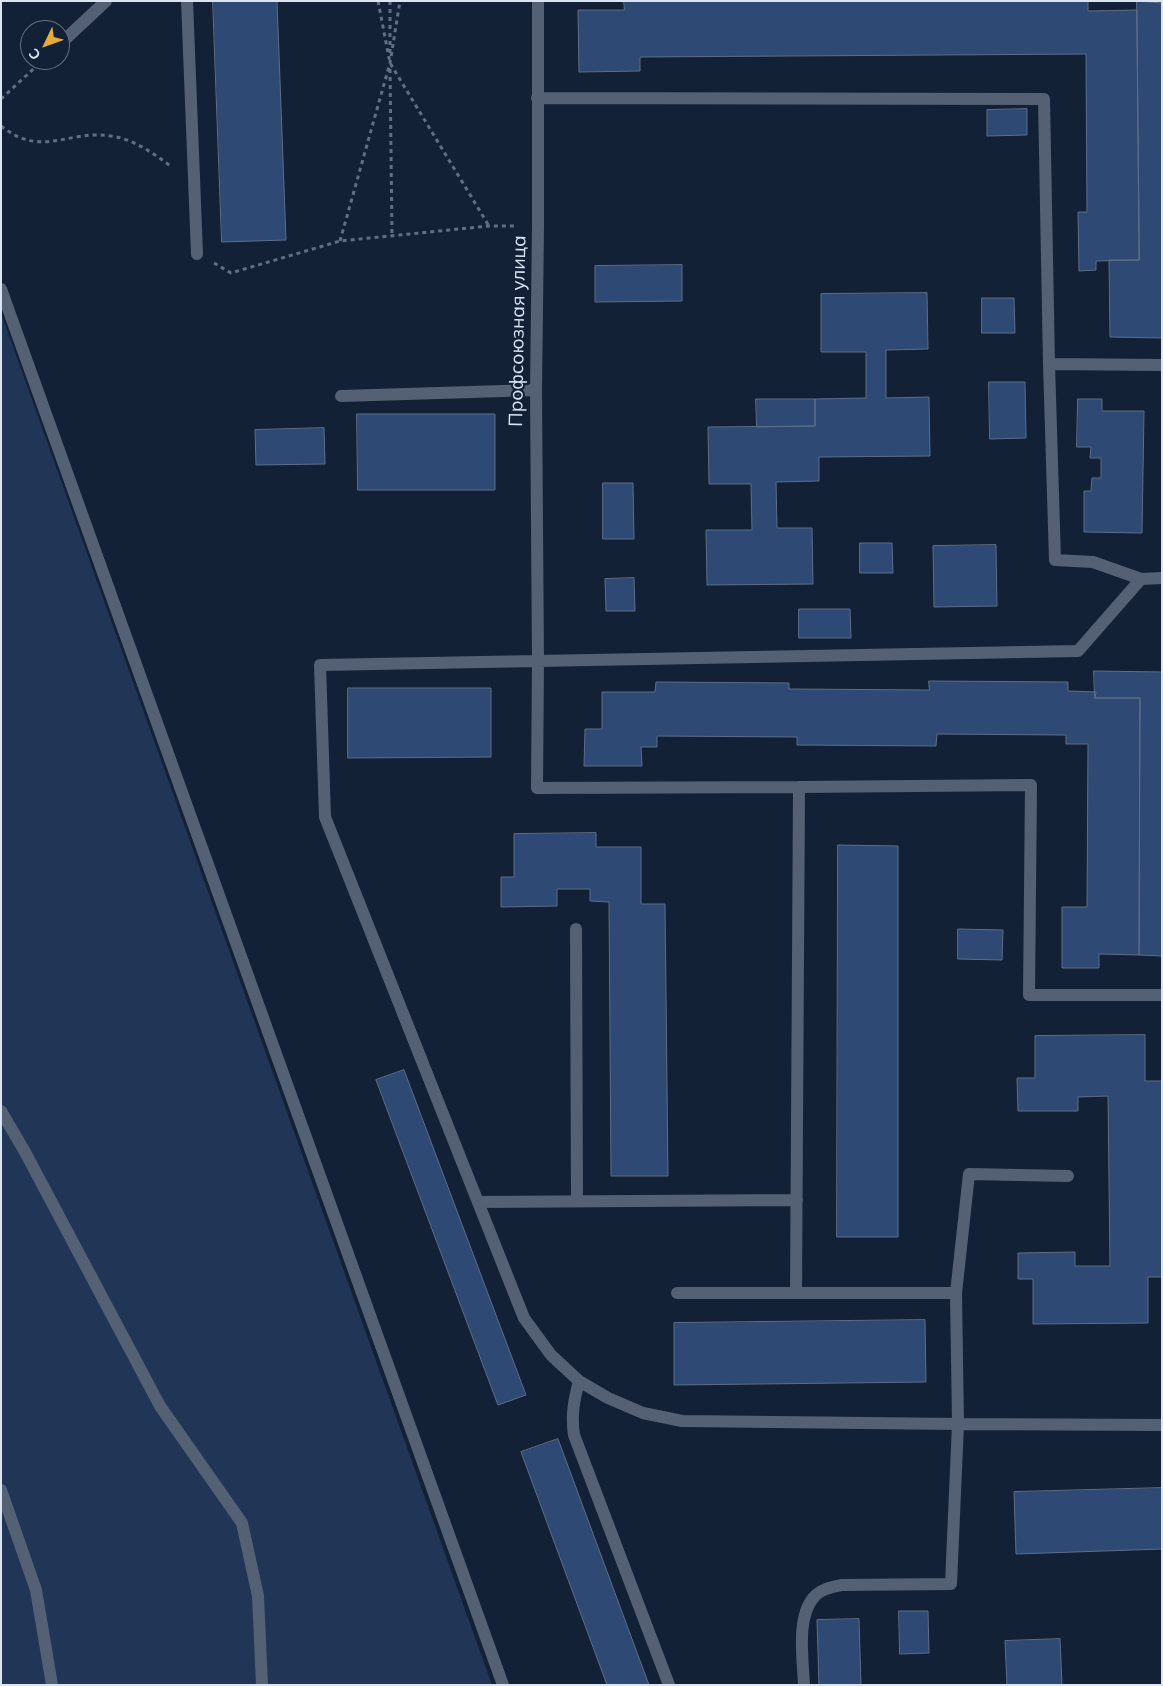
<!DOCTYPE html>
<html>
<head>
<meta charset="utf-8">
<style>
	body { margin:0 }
	#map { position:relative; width:1163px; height:1686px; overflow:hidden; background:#132137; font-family:Mulish,sans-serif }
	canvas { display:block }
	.frame { position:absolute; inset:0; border:2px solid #dae4f3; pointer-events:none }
	.north { position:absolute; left:20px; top:20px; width:50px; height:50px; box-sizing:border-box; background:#132137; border:1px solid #636f82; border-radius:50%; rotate:228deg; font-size:14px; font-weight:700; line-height:20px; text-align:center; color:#dae4f3 }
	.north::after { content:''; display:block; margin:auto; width:18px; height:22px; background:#e8ab37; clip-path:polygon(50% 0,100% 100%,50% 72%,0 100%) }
</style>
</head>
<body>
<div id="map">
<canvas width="1163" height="1686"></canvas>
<div class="frame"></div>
<div class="north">С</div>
</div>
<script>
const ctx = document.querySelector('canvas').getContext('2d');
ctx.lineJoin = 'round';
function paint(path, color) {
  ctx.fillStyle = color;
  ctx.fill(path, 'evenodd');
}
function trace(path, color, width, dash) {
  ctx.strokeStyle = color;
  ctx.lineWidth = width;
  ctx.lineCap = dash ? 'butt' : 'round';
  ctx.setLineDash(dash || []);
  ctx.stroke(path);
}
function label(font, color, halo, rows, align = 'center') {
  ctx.font = font + ' Mulish,sans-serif';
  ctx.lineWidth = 4.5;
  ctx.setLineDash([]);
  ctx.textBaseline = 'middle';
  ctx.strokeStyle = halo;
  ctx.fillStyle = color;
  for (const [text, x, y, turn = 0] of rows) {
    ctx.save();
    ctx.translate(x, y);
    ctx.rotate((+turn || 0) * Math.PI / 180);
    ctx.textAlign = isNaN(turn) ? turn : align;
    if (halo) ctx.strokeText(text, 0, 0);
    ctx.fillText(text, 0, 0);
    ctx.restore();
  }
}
const green = new Path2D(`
	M 1,313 L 492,1685 L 1,1685 Z`);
const building = new Path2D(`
	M 213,1 L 277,1 L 286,240 L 222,242 Z
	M 624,1 L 1088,1 L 1088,11 L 1137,10 L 1139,260 L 1096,261 L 1096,270 L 1079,271 L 1078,212 L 1087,212 L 1086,54 L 640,57 L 640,71 L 579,72 L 578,10 L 624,10 Z
	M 1137,1 L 1162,3 L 1162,338 L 1110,337 L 1109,260 L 1139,260 Z
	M 1027,109 L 1027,135 L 987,136 L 987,110 Z
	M 682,265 L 682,301 L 595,302 L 595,266 Z
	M 927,293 L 928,349 L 886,350 L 886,398 L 929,397 L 930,456 L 819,457 L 819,481 L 776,482 L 777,528 L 812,528 L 813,584 L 707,585 L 706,530 L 752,530 L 751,484 L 709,484 L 708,427 L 815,426 L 815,399 L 866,398 L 866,352 L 821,352 L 821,294 Z
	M 982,298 L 1014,298 L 1015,333 L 982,333 Z
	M 989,382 L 1025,382 L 1026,438 L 990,439 Z
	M 756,399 L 815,399 L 815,426 L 757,427 Z
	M 1078,399 L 1102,399 L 1102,411 L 1144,411 L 1142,533 L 1084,532 L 1084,491 L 1091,491 L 1092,478 L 1101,478 L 1101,458 L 1090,458 L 1091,447 L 1077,447 Z
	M 357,414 L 495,414 L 495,490 L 358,490 Z
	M 324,428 L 325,464 L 256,465 L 255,430 Z
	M 603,483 L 633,483 L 634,539 L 603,539 Z
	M 860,543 L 892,543 L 893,573 L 860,573 Z
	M 996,545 L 997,606 L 934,607 L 933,546 Z
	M 634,578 L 635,611 L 606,611 L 605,579 Z
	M 799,609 L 850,609 L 851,638 L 799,638 Z
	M 1094,671 L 1162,672 L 1162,956 L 1139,955 L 1140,698 L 1095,698 Z
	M 929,681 L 1068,682 L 1068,691 L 1096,692 L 1095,698 L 1140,698 L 1139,955 L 1099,954 L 1099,968 L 1062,968 L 1062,907 L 1087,907 L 1088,744 L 1066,744 L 1066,735 L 937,734 L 936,746 L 797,745 L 797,737 L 657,736 L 657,747 L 641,747 L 642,766 L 584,766 L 585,729 L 602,729 L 602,692 L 655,692 L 656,682 L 789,683 L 789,689 L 929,690 Z
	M 348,688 L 491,688 L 491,757 L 348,758 Z
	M 596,833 L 596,847 L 641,847 L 641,904 L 665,904 L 668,1176 L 611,1176 L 609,902 L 590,901 L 590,889 L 557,889 L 557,906 L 501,907 L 501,877 L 514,877 L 514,834 Z
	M 838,845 L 898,846 L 898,1237 L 837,1237 Z
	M 958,929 L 1003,930 L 1002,960 L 958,959 Z
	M 1145,1035 L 1145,1081 L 1162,1081 L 1162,1277 L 1148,1277 L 1148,1323 L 1033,1324 L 1033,1279 L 1018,1279 L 1018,1253 L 1075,1252 L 1075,1266 L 1110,1266 L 1108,1096 L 1078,1097 L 1078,1111 L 1018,1111 L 1017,1078 L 1035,1078 L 1035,1036 Z
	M 404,1070 L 526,1395 L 498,1405 L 376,1080 Z
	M 925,1320 L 926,1382 L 674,1385 L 674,1323 Z
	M 558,1439 L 649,1685 L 607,1685 L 521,1452 Z
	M 1162,1488 L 1162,1549 L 1016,1554 L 1014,1492 Z
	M 899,1611 L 928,1611 L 929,1653 L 900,1654 Z
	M 859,1619 L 861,1685 L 819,1685 L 817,1620 Z
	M 1060,1639 L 1062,1685 L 1007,1685 L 1005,1641 Z`);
const path = new Path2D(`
	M 378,1 L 390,63 L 489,226
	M 390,53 L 390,1
	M 390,69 L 392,236
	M 1,99 L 43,60
	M 1,126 C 43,159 68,129 111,136 C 134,139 154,154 172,167
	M 340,241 L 390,63 L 400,1
	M 214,263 L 231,273 L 340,241 L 489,226 L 518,226`);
const minor = new Path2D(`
	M 187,1 L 197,254
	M 538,1 L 538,226 L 536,390 L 538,661 L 537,788 L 799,787
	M 60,44 L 106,1
	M 537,98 L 1044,99 L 1049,364
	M 1,289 L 503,1685
	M 341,396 L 536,390
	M 1162,578 L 1141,579 L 1078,651 L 320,665 L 325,817 L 524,1318 L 551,1355 L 579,1381 L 608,1398 L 643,1413 L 682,1421 L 958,1424 L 1162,1425
	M 1141,579 L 1093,562 L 1055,560 L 1049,364 L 1162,365
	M 576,929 L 577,1201
	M 1,1111 L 25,1152 L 160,1406 L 242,1523 L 258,1596 L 262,1685
	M 478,1202 L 797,1200
	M 677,1293 L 956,1293 L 958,1424 L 951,1584 L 842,1585 C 832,1587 821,1589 814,1597 C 796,1617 803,1660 804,1685
	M 796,1293 L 799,787 L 1031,785 L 1029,995 L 1162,995
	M 956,1293 L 969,1174 L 1068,1176
	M 579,1381 C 574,1400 571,1415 574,1435 L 669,1685
	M 1,1490 L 36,1590 L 52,1685`);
const streetNames = [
	["Профсоюзная улица",518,331,-89]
];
paint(green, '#213556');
paint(building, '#2d4974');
trace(building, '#5d6e88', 1);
trace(path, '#626f82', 3, [4, 4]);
trace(minor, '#546175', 12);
label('19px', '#dae4f3', '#132137', streetNames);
</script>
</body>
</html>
